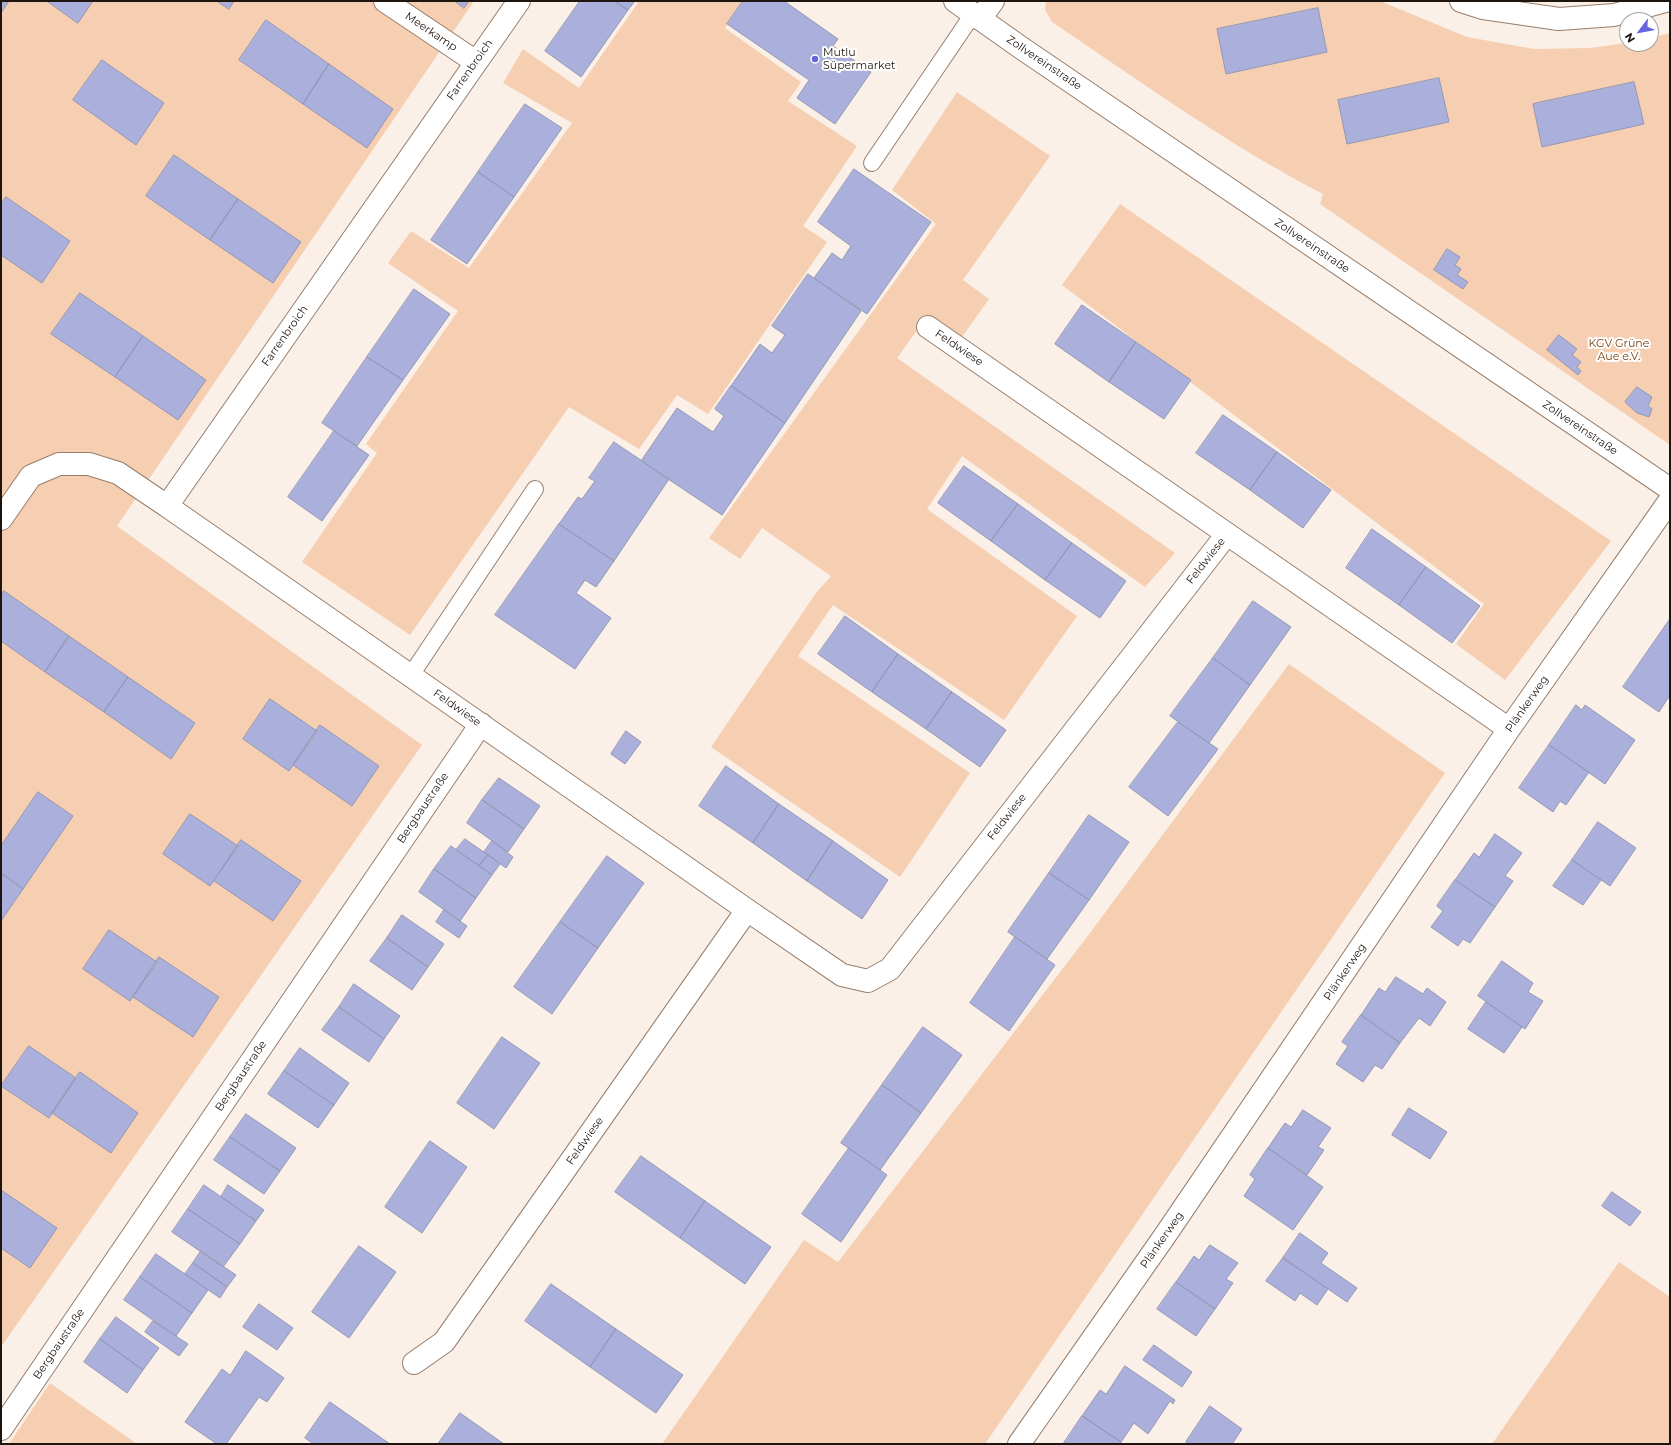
<!DOCTYPE html>
<html>
<head>
<meta charset="utf-8">
<style>
	body { margin:0 }
	#map { position:relative; width:1671px; height:1445px; overflow:hidden; background:#fbf0e8; font-family:Montserrat,sans-serif }
	canvas { display:block }
	.frame { position:absolute; inset:0; border:2px solid #1f150f; pointer-events:none }
	.north { position:absolute; left:1619px; top:12px; width:40px; height:40px; box-sizing:border-box; background:#fff; border:1px solid #a5a19f; border-radius:50%; rotate:238deg; font-size:11px; font-weight:700; line-height:16px; text-align:center; color:#1f150f }
	.north::after { content:''; display:block; margin:auto; width:14px; height:18px; background:#6565de; clip-path:polygon(50% 0,100% 100%,50% 72%,0 100%) }
</style>
</head>
<body>
<div id="map">
<canvas width="1671" height="1445"></canvas>
<div class="frame"></div>
<div class="north">N</div>
</div>
<script>
const ctx = document.querySelector('canvas').getContext('2d');
ctx.lineJoin = 'round';
function paint(path, color) {
  ctx.fillStyle = color;
  ctx.fill(path, 'evenodd');
}
function trace(path, color, width, dash) {
  ctx.strokeStyle = color;
  ctx.lineWidth = width;
  ctx.lineCap = dash ? 'butt' : 'round';
  ctx.setLineDash(dash || []);
  ctx.stroke(path);
}
function label(font, color, halo, rows, align = 'center') {
  ctx.font = font + ' Montserrat,sans-serif';
  ctx.lineWidth = 4;
  ctx.setLineDash([]);
  ctx.textBaseline = 'middle';
  ctx.strokeStyle = halo;
  ctx.fillStyle = color;
  for (const [text, x, y, turn = 0] of rows) {
    ctx.save();
    ctx.translate(x, y);
    ctx.rotate((+turn || 0) * Math.PI / 180);
    ctx.textAlign = isNaN(turn) ? turn : align;
    if (halo) ctx.strokeText(text, 0, 0);
    ctx.fillText(text, 0, 0);
    ctx.restore();
  }
}
const green = new Path2D(`
	M 1,1 L 474,1 L 117,526 L 422,745 L 1,1347 Z
	M 639,1 L 743,1 L 725,28 L 801,82 L 788,101 L 857,146 L 803,226 L 827,242 L 708,414 L 677,395 L 639,449 L 569,407 L 410,635 L 302,562 L 377,453 L 366,444 L 458,311 L 388,263 L 411,231 L 469,268 L 572,123 L 503,83 L 523,49 L 579,88 Z
	M 1046,1 L 1380,1 L 1467,37 L 1534,49 L 1590,48 L 1627,43 L 1627,44 L 1651,44 L 1651,38 L 1670,33 L 1670,445 L 1320,204 L 1323,194 C 1228,145 1141,82 1052,22 L 1045,10 Z
	M 957,92 L 1050,156 L 963,280 L 989,299 L 962,337 L 928,315 L 897,358 L 1175,553 L 1145,587 L 962,456 L 927,509 L 1077,616 L 1004,720 L 833,605 L 798,656 L 970,773 L 900,877 L 711,747 L 816,593 L 831,576 L 762,528 L 740,559 L 709,538 L 936,224 L 892,190 Z
	M 1120,204 L 1611,541 L 1505,680 L 1456,644 L 1484,604 L 1062,285 Z
	M 1289,664 L 1445,773 L 985,1444 L 662,1444 L 804,1240 L 838,1262 L 1090,933 Z
	M 1619,1262 L 1670,1297 L 1670,1444 L 1492,1444 Z
	M 50,1383 L 137,1444 L 9,1444 Z`);
const building = new Path2D(`
	M 1,1 L 9,1 L 1,13 Z
	M 47,1 L 93,1 L 78,23 Z
	M 217,1 L 234,1 L 229,9 Z
	M 455,1 L 469,1 L 464,8 Z
	M 580,1 L 615,1 L 628,10 L 581,77 L 545,51 Z
	M 615,1 L 635,1 L 628,10 Z
	M 743,1 L 784,1 L 838,39 L 833,46 L 871,72 L 835,124 L 797,98 L 809,80 L 727,24 Z
	M 1318,8 L 1327,52 L 1226,74 L 1217,29 Z
	M 266,20 L 329,64 L 303,104 L 239,60 Z
	M 102,60 L 164,103 L 136,145 L 73,100 Z
	M 329,64 L 393,109 L 367,148 L 303,104 Z
	M 1439,78 L 1449,122 L 1347,144 L 1338,100 Z
	M 1634,82 L 1644,124 L 1542,147 L 1533,104 Z
	M 525,104 L 562,128 L 514,197 L 478,172 Z
	M 174,155 L 238,199 L 210,240 L 146,196 Z
	M 854,169 L 931,222 L 867,314 L 814,278 L 832,253 L 842,260 L 851,246 L 818,222 Z
	M 478,172 L 514,197 L 467,264 L 431,240 Z
	M 6,197 L 70,241 L 42,283 L 1,255 L 1,204 Z
	M 238,199 L 301,242 L 273,283 L 210,240 Z
	M 1447,249 L 1460,257 L 1455,265 L 1461,269 L 1457,275 L 1468,282 L 1463,289 L 1434,270 Z
	M 808,274 L 861,311 L 785,423 L 731,386 L 760,344 L 772,353 L 785,335 L 772,326 Z
	M 414,289 L 450,314 L 403,380 L 367,357 Z
	M 80,293 L 143,336 L 115,377 L 51,334 Z
	M 1082,305 L 1136,342 L 1109,382 L 1055,344 Z
	M 1559,335 L 1577,349 L 1572,355 L 1581,362 L 1577,367 L 1581,371 L 1578,375 L 1547,350 Z
	M 143,336 L 206,380 L 178,420 L 115,377 Z
	M 1136,342 L 1191,380 L 1164,419 L 1109,382 Z
	M 367,357 L 403,380 L 357,446 L 322,423 Z
	M 731,386 L 785,423 L 722,515 L 641,461 L 677,408 L 713,432 L 724,416 L 715,409 Z
	M 1637,387 L 1652,397 L 1648,406 L 1652,409 L 1649,417 L 1637,413 L 1625,402 Z
	M 1223,415 L 1277,452 L 1250,490 L 1196,453 Z
	M 334,431 L 369,455 L 322,521 L 288,497 Z
	M 614,442 L 669,479 L 614,561 L 559,524 L 578,497 L 582,499 L 595,481 L 589,478 Z
	M 1277,452 L 1331,490 L 1303,528 L 1250,490 Z
	M 964,466 L 1018,504 L 991,541 L 938,503 Z
	M 1018,504 L 1072,543 L 1045,580 L 991,541 Z
	M 559,524 L 614,561 L 596,587 L 585,580 L 576,593 L 611,618 L 575,669 L 495,615 Z
	M 1372,529 L 1426,567 L 1399,605 L 1346,568 Z
	M 1072,543 L 1126,581 L 1100,618 L 1045,580 Z
	M 1426,567 L 1480,606 L 1452,643 L 1399,605 Z
	M 4,591 L 69,636 L 45,672 L 1,641 L 1,596 Z
	M 1253,601 L 1291,627 L 1250,685 L 1213,658 Z
	M 845,616 L 898,654 L 872,692 L 818,654 Z
	M 1670,619 L 1670,695 L 1659,712 L 1623,687 Z
	M 69,636 L 128,677 L 104,712 L 45,672 Z
	M 898,654 L 952,692 L 926,729 L 872,692 Z
	M 1213,658 L 1250,685 L 1209,743 L 1170,716 Z
	M 128,677 L 195,723 L 171,759 L 104,712 Z
	M 952,692 L 1006,730 L 980,767 L 926,729 Z
	M 270,699 L 317,731 L 289,771 L 243,739 Z
	M 1576,705 L 1582,710 L 1585,705 L 1635,740 L 1605,784 L 1549,745 Z
	M 1178,722 L 1218,749 L 1168,816 L 1129,787 Z
	M 320,725 L 379,766 L 352,806 L 293,765 Z
	M 626,731 L 641,742 L 625,764 L 611,754 Z
	M 1549,745 L 1589,772 L 1566,805 L 1560,801 L 1553,812 L 1519,788 Z
	M 726,766 L 779,804 L 753,843 L 699,806 Z
	M 499,778 L 540,806 L 524,829 L 482,800 Z
	M 38,792 L 73,816 L 23,889 L 1,873 L 1,846 Z
	M 482,800 L 524,829 L 508,852 L 467,823 Z
	M 779,804 L 833,841 L 807,881 L 753,843 Z
	M 190,814 L 238,846 L 210,886 L 163,854 Z
	M 1089,815 L 1129,842 L 1089,900 L 1049,873 Z
	M 1598,822 L 1636,848 L 1610,886 L 1572,860 Z
	M 1495,834 L 1522,853 L 1505,876 L 1513,881 L 1495,907 L 1455,880 L 1474,853 L 1479,857 Z
	M 465,839 L 488,855 L 479,866 L 456,850 Z
	M 241,840 L 301,881 L 273,921 L 214,881 Z
	M 492,841 L 513,857 L 506,868 L 484,852 Z
	M 833,841 L 888,880 L 862,919 L 807,881 Z
	M 451,846 L 492,875 L 476,898 L 434,869 Z
	M 488,855 L 500,864 L 492,875 L 479,866 Z
	M 607,856 L 644,883 L 598,948 L 560,922 Z
	M 1572,860 L 1601,880 L 1583,905 L 1553,886 Z
	M 434,869 L 476,898 L 460,921 L 419,892 Z
	M 1,873 L 23,889 L 1,921 Z
	M 1049,873 L 1089,900 L 1047,959 L 1008,932 Z
	M 1455,880 L 1495,907 L 1470,943 L 1463,939 L 1458,946 L 1431,927 L 1443,911 L 1437,906 Z
	M 444,910 L 467,926 L 459,938 L 436,922 Z
	M 402,915 L 444,944 L 428,967 L 387,938 Z
	M 560,922 L 598,948 L 552,1014 L 514,987 Z
	M 109,930 L 157,962 L 130,1001 L 83,969 Z
	M 1015,937 L 1055,965 L 1009,1031 L 970,1003 Z
	M 387,938 L 428,967 L 412,990 L 370,961 Z
	M 159,957 L 219,997 L 193,1037 L 133,997 Z
	M 1502,961 L 1533,983 L 1528,992 L 1543,1001 L 1525,1029 L 1478,996 Z
	M 1396,977 L 1423,994 L 1427,988 L 1446,1002 L 1430,1026 L 1419,1018 L 1400,1043 L 1361,1015 L 1379,988 L 1385,992 Z
	M 354,984 L 400,1016 L 384,1039 L 339,1007 Z
	M 1486,1002 L 1522,1027 L 1504,1053 L 1468,1029 Z
	M 339,1007 L 384,1039 L 369,1062 L 322,1030 Z
	M 1361,1015 L 1400,1043 L 1382,1069 L 1375,1065 L 1363,1082 L 1336,1064 L 1348,1046 L 1342,1042 Z
	M 923,1027 L 962,1055 L 921,1113 L 882,1085 Z
	M 502,1037 L 540,1063 L 494,1129 L 457,1103 Z
	M 29,1046 L 76,1078 L 49,1118 L 1,1086 Z
	M 300,1048 L 349,1083 L 334,1105 L 284,1071 Z
	M 284,1071 L 334,1105 L 318,1128 L 268,1094 Z
	M 80,1072 L 138,1113 L 111,1153 L 52,1113 Z
	M 882,1085 L 921,1113 L 880,1170 L 841,1143 Z
	M 1409,1108 L 1447,1132 L 1430,1159 L 1392,1135 Z
	M 1303,1110 L 1331,1128 L 1318,1147 L 1324,1150 L 1307,1175 L 1268,1148 L 1285,1123 L 1291,1127 Z
	M 246,1114 L 296,1148 L 280,1171 L 230,1137 Z
	M 230,1137 L 280,1171 L 264,1194 L 214,1160 Z
	M 430,1141 L 467,1167 L 422,1233 L 385,1207 Z
	M 849,1148 L 887,1175 L 841,1242 L 802,1214 Z
	M 1268,1148 L 1323,1187 L 1293,1230 L 1244,1196 L 1255,1179 L 1250,1175 Z
	M 641,1156 L 705,1201 L 680,1238 L 615,1192 Z
	M 204,1185 L 256,1221 L 240,1244 L 188,1209 Z
	M 228,1185 L 264,1210 L 256,1221 L 221,1197 Z
	M 1,1190 L 57,1228 L 30,1268 L 1,1248 Z
	M 1612,1192 L 1641,1212 L 1630,1226 L 1602,1206 Z
	M 705,1201 L 771,1247 L 745,1284 L 680,1238 Z
	M 188,1209 L 240,1244 L 223,1267 L 172,1232 Z
	M 1300,1233 L 1328,1253 L 1321,1263 L 1357,1288 L 1347,1302 L 1283,1258 Z
	M 1210,1245 L 1238,1263 L 1226,1279 L 1233,1283 L 1215,1309 L 1176,1282 L 1194,1256 L 1199,1260 Z
	M 359,1246 L 396,1272 L 349,1338 L 312,1312 Z
	M 201,1251 L 236,1275 L 227,1287 L 193,1263 Z
	M 156,1254 L 208,1290 L 192,1313 L 140,1277 Z
	M 1283,1258 L 1328,1289 L 1317,1305 L 1300,1293 L 1295,1301 L 1266,1281 Z
	M 193,1263 L 227,1287 L 220,1298 L 185,1274 Z
	M 140,1277 L 192,1313 L 176,1336 L 124,1300 Z
	M 1176,1282 L 1215,1309 L 1196,1336 L 1157,1309 Z
	M 551,1284 L 616,1329 L 590,1367 L 525,1321 Z
	M 259,1304 L 293,1328 L 277,1350 L 243,1327 Z
	M 116,1317 L 159,1348 L 143,1370 L 100,1339 Z
	M 153,1321 L 188,1344 L 179,1356 L 145,1332 Z
	M 616,1329 L 683,1375 L 656,1413 L 590,1367 Z
	M 100,1339 L 143,1370 L 127,1393 L 84,1362 Z
	M 1154,1345 L 1192,1372 L 1182,1387 L 1143,1360 Z
	M 246,1351 L 284,1378 L 267,1402 L 259,1397 L 226,1444 L 217,1444 L 185,1422 L 222,1369 L 230,1375 Z
	M 1125,1366 L 1175,1400 L 1173,1404 L 1170,1401 L 1148,1434 L 1134,1423 L 1121,1442 L 1082,1416 L 1100,1390 L 1106,1394 Z
	M 330,1402 L 390,1444 L 314,1444 L 305,1438 Z
	M 1210,1406 L 1242,1429 L 1232,1444 L 1189,1444 L 1186,1442 Z
	M 460,1413 L 504,1444 L 438,1444 Z
	M 1082,1416 L 1121,1442 L 1120,1444 L 1066,1444 L 1064,1443 Z`);
const service = new Path2D(`
	M 872,163 L 973,14
	M 411,675 L 535,489`);
const minor = new Path2D(`
	M 385,1 L 476,62
	M 1461,1 L 1483,8 L 1559,19 L 1614,15 L 1666,1
	M 980,19 L 993,1
	M 928,327 L 1509,729
	M 167,506 L 747,910 L 842,975 L 868,981 L 890,969 L 1227,534
	M 1,519 L 31,476 L 59,464 L 89,464 L 118,473 L 167,506 L 519,1
	M 414,1363 L 444,1342 L 747,910
	M 1,1429 L 481,724
	M 1019,1444 L 1164,1237 L 1509,729 L 1670,500`);
const secondary = new Path2D(`
	M 955,1 L 1020,47 L 1670,489`);
const markers = [
	[815,59,4,"#6565de"]
];
const streetNames = [
	["Meerkamp",431,32,34],
	["Zollvereinstraße",1044,63,34],
	["Farrenbroich",470,70,-55],
	["Zollvereinstraße",1312,246,34],
	["Farrenbroich",285,336,-55],
	["Feldwiese",959,348,34],
	["Zollvereinstraße",1580,428,34],
	["Feldwiese",1206,561,-52],
	["Plänkerweg",1527,704,-55],
	["Feldwiese",457,708,35],
	["Bergbaustraße",423,808,-56],
	["Feldwiese",1007,817,-52],
	["Plänkerweg",1345,972,-56],
	["Bergbaustraße",241,1076,-56],
	["Feldwiese",585,1141,-55],
	["Plänkerweg",1162,1240,-55],
	["Bergbaustraße",59,1344,-56]
];
const poiNames = [
	["Mutlu",823,53],
	["Süpermarket",823,66]
];
const parkNames = [
	["KGV Grüne",1619,344],
	["Aue e.V.",1619,357]
];
paint(green, '#f6ceb1');
paint(building, '#aaafdc');
trace(building, '#9498b3', 1);
trace(service, '#977e6c', 18);
trace(minor, '#977e6c', 24);
trace(secondary, '#977e6c', 24);
trace(service, '#fff', 16);
trace(minor, '#fff', 22);
trace(secondary, '#fff', 22);
for (const [x, y, r, color] of markers) {
  const dot = new Path2D();
  dot.arc(x, y, r, 0, 2 * Math.PI);
  ctx.fillStyle = color;
  ctx.fill(dot);
  trace(dot, '#fff', 1.5);
}
label('11px', '#1f150f', '#fff', streetNames);
label('11px', '#1f150f', '#fff', poiNames, 'left');
label('11px', '#784314', '#fff', parkNames);
</script>
</body>
</html>
